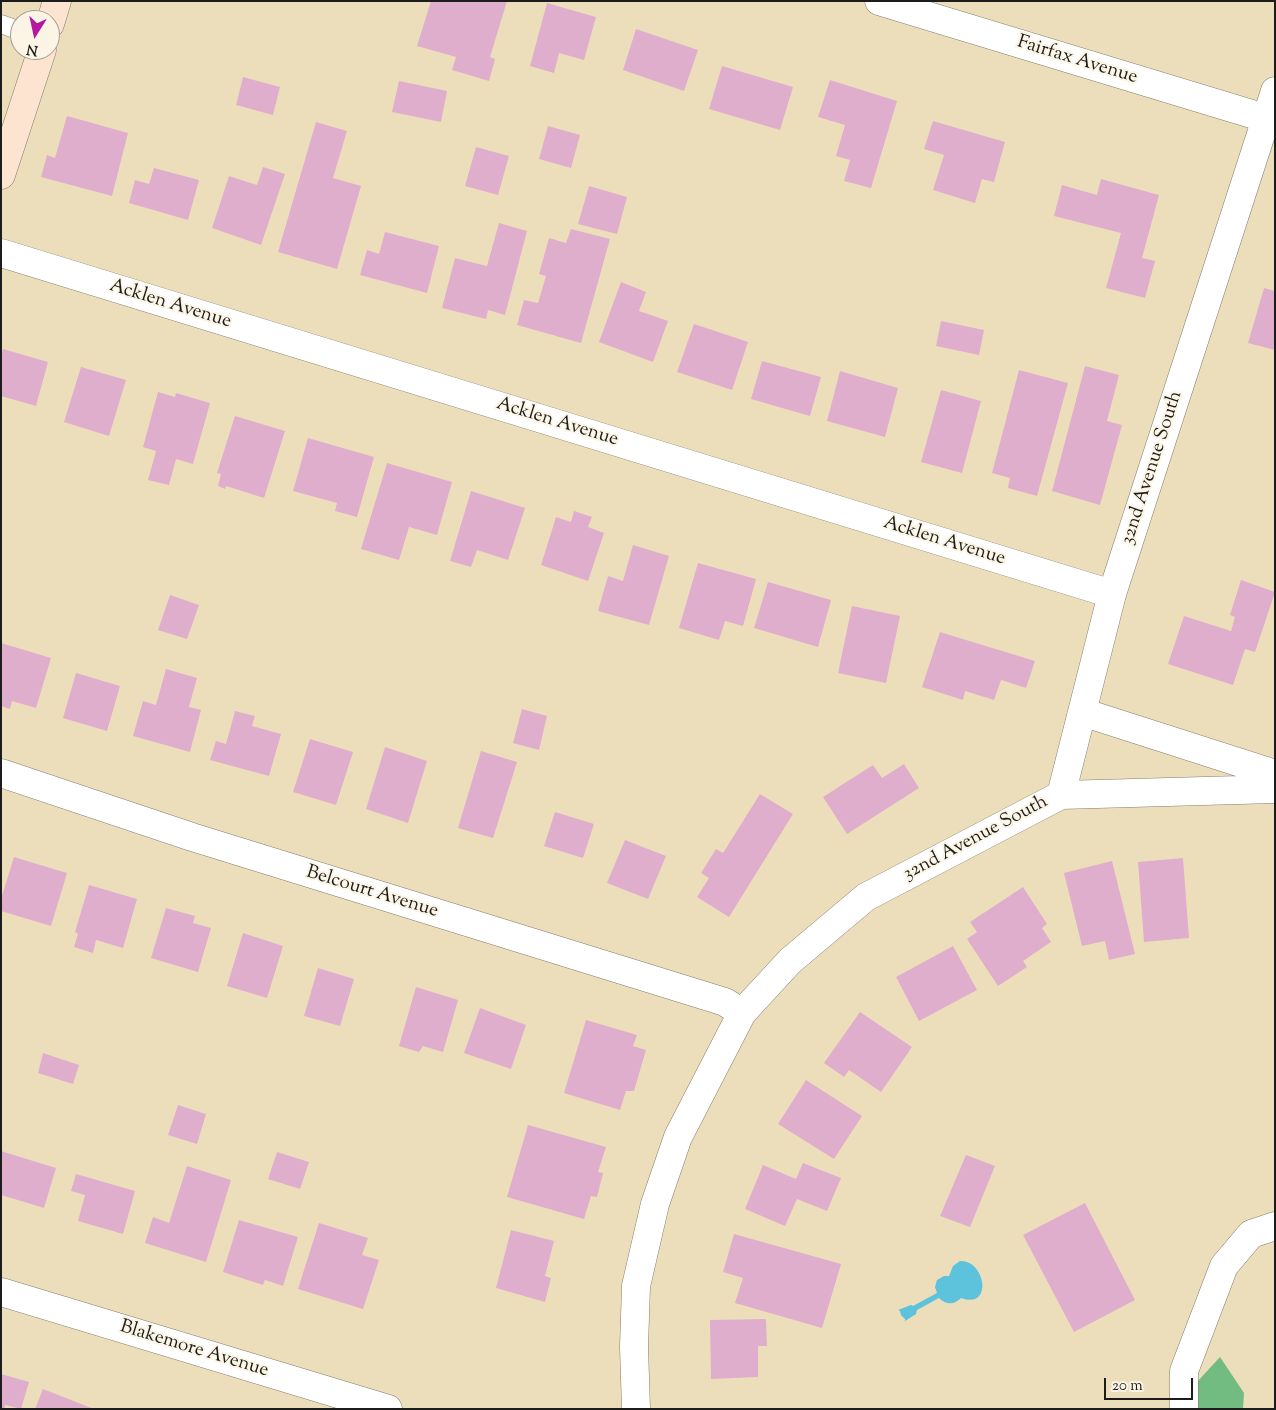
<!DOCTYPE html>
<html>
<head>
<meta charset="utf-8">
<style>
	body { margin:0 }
	#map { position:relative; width:1276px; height:1410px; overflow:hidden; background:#eddebb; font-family:"Sorts Mill Goudy",serif }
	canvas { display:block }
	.frame { position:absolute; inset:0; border:2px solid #1c1c1c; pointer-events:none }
	.north { position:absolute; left:10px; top:10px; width:50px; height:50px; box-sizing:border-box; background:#fcf5e5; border:1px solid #a29e95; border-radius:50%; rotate:190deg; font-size:14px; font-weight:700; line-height:20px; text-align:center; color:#1c1c1c }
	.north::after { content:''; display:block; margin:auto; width:18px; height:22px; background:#b5179e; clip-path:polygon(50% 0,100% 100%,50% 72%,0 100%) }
	.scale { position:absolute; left:1104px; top:1378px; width:89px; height:22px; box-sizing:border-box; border:2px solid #1c1c1c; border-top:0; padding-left:6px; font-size:15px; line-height:18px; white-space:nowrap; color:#1c1c1c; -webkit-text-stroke:4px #fcf5e5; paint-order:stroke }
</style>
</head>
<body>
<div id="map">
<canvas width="1276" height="1410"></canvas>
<div class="frame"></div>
<div class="north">N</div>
<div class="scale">20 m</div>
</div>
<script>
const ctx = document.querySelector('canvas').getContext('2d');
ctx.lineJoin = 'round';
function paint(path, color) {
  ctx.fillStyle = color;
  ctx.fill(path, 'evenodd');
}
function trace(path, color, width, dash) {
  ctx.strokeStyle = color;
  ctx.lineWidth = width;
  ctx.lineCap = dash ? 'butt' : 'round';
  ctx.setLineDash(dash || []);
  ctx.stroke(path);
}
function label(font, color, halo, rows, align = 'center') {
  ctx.font = font + ' "Sorts Mill Goudy",serif';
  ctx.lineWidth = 4;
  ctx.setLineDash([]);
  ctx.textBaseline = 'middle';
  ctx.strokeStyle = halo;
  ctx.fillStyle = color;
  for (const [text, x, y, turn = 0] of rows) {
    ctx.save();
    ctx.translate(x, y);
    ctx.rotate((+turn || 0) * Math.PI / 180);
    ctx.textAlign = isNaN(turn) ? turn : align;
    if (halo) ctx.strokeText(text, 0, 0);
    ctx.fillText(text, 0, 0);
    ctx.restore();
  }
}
const forest = new Path2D(`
	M 1220,1357 L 1244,1393 L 1243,1409 L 1198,1409 L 1197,1382 Z`);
const water = new Path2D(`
	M 960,1261 C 985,1259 994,1310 961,1298 C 954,1305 946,1305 939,1298 L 917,1310 L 916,1314 L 905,1321 L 905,1319 L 901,1315 L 900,1311 L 898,1310 L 911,1305 L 913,1306 L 937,1293 L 935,1287 L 937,1280 L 944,1276 L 949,1276 L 953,1266 Z`);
const building = new Path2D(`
	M 431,1 L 507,1 L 490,57 L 495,59 L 489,81 L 452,70 L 456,57 L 417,46 Z
	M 547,3 L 596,17 L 584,60 L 559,53 L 554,73 L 530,66 Z
	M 636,29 L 698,50 L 684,91 L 623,70 Z
	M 722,66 L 793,87 L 780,130 L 709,109 Z
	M 243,77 L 280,87 L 273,115 L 236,105 Z
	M 830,80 L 897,101 L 871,188 L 844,181 L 850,160 L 836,156 L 845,125 L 818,117 Z
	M 399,81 L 447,91 L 441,122 L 392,112 Z
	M 67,116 L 128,133 L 112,196 L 41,177 L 47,155 L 55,158 Z
	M 933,121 L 1005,142 L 994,182 L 982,179 L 975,203 L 933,190 L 944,155 L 924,149 Z
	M 316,122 L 347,131 L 333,178 L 361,186 L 337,269 L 278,252 Z
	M 548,126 L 580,135 L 571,168 L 539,159 Z
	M 476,147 L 509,156 L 498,195 L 465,186 Z
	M 263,167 L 285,174 L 261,245 L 212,228 L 229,176 L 257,185 Z
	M 154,168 L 199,180 L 188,220 L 129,203 L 135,180 L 149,184 Z
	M 1101,179 L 1159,195 L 1142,258 L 1155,261 L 1145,298 L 1106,288 L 1121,233 L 1054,216 L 1062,185 L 1097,195 Z
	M 589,186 L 627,197 L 617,234 L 578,224 Z
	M 499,223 L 527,231 L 505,315 L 488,310 L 486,319 L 442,308 L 455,258 L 487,266 Z
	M 571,229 L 610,239 L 581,343 L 517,325 L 524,300 L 538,303 L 546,276 L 539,274 L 549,238 L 566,243 Z
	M 385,232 L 439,246 L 427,293 L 360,275 L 367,250 L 379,254 Z
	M 621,282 L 646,292 L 639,311 L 668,321 L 653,362 L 599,342 Z
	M 1264,288 L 1275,291 L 1275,350 L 1248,343 Z
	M 941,321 L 984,330 L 979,355 L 936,346 Z
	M 694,324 L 748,342 L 732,390 L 677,372 Z
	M 3,349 L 48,362 L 36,406 L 1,396 L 1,355 Z
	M 762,361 L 821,377 L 810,416 L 751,399 Z
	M 1085,366 L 1119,375 L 1107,421 L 1122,425 L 1100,505 L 1052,491 Z
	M 81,367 L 126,380 L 109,436 L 64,422 Z
	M 1019,370 L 1068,383 L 1037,496 L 1008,488 L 1010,478 L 992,473 Z
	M 840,371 L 898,388 L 885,437 L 827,421 Z
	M 941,390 L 981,401 L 962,473 L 921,462 Z
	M 158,392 L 175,397 L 176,393 L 210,403 L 193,464 L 176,459 L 169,485 L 148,480 L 156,451 L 143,447 Z
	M 235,416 L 285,431 L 264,498 L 226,486 L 225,489 L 218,486 L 221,474 L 217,473 Z
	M 308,438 L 374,457 L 357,517 L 335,511 L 337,503 L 293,491 Z
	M 387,463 L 452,482 L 437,535 L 409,527 L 399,560 L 361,549 Z
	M 471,491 L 525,508 L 508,560 L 477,550 L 471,567 L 450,561 Z
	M 574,511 L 592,517 L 588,527 L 604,533 L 588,581 L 541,565 L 556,517 L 571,522 Z
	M 633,545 L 669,556 L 649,625 L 598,611 L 608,576 L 623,581 Z
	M 698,563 L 756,579 L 743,626 L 725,621 L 719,640 L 679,628 Z
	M 1241,580 L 1275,592 L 1255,652 L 1245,649 L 1233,685 L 1168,664 L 1184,616 L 1231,631 L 1235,617 L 1230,615 Z
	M 768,582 L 831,600 L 818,647 L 754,628 Z
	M 170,595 L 199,605 L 187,639 L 158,630 Z
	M 852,606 L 900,616 L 886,683 L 838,673 Z
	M 940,632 L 1035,661 L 1026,688 L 1001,680 L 994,700 L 965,691 L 963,700 L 922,687 Z
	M 1,643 L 51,658 L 36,708 L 12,701 L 10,709 L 1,706 Z
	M 166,669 L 197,678 L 189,707 L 201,710 L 190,752 L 133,736 L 143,701 L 156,705 Z
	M 76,673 L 120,686 L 107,731 L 63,718 Z
	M 522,709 L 547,716 L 539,750 L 513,743 Z
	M 235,711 L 255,716 L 252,726 L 281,734 L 269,776 L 210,760 L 216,741 L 226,744 Z
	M 310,739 L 353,752 L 336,805 L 293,792 Z
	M 385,747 L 427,761 L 408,823 L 366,809 Z
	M 481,751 L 517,762 L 493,838 L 458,828 Z
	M 904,764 L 919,788 L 847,834 L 823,797 L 873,765 L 882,778 Z
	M 760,794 L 793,814 L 729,917 L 697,897 L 709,878 L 701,873 L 716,849 L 723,853 Z
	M 555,812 L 594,824 L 583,858 L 544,846 Z
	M 625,840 L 666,856 L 648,899 L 607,883 Z
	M 14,857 L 67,873 L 51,926 L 1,911 L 1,899 Z
	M 1183,858 L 1189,938 L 1144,942 L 1138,862 Z
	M 1112,861 L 1135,954 L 1109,960 L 1105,941 L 1082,946 L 1064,873 Z
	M 89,885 L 137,899 L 123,948 L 96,940 L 93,953 L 74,947 L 78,934 L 75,932 Z
	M 1023,887 L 1047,924 L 1042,928 L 1051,942 L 1023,961 L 1027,967 L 998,986 L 967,939 L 977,932 L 970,922 Z
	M 166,908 L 195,916 L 193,923 L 211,928 L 198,972 L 151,958 Z
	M 243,933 L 283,946 L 267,998 L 227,986 Z
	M 953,946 L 977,990 L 919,1021 L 896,977 Z
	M 318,968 L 354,979 L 340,1026 L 304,1016 Z
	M 416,987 L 458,1000 L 443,1052 L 423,1046 L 419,1052 L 399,1046 Z
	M 480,1008 L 526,1025 L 511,1069 L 464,1053 Z
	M 860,1012 L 912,1047 L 881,1092 L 849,1070 L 844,1077 L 824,1063 Z
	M 586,1020 L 637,1035 L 633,1046 L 646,1050 L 634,1091 L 626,1091 L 620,1110 L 564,1093 Z
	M 43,1053 L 79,1065 L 73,1084 L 38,1073 Z
	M 806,1080 L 862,1116 L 834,1159 L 778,1124 Z
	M 178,1105 L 206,1114 L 197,1144 L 168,1135 Z
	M 528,1125 L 606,1147 L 598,1172 L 603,1173 L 597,1197 L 591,1196 L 584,1219 L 507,1197 Z
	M 1,1151 L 56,1168 L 44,1208 L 1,1195 Z
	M 277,1152 L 309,1162 L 300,1189 L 268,1179 Z
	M 966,1155 L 995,1166 L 970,1227 L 940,1216 Z
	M 803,1163 L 841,1178 L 827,1211 L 797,1199 L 785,1226 L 745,1209 L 763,1165 L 796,1179 Z
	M 187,1166 L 231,1180 L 206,1262 L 145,1243 L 153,1217 L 169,1223 Z
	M 76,1174 L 135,1191 L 123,1234 L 78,1221 L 85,1195 L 71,1191 Z
	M 1085,1203 L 1135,1300 L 1074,1332 L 1023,1235 Z
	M 239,1220 L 298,1237 L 283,1286 L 265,1280 L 263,1285 L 223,1272 Z
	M 319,1223 L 368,1238 L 362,1255 L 379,1260 L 363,1309 L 298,1289 Z
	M 511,1230 L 554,1241 L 545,1276 L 551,1278 L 545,1302 L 496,1288 Z
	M 734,1234 L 841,1264 L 822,1328 L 735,1303 L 743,1278 L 723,1272 Z
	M 766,1319 L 767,1346 L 758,1346 L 758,1377 L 711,1379 L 710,1320 Z
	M 1,1374 L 29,1382 L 21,1409 L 5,1405 L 5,1409 L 1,1409 Z
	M 43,1389 L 94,1409 L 35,1409 Z`);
const lane = new Path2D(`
	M 1,24 L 20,31`);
const street = new Path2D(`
	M 879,1 L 1275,121
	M 1,253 L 1112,594
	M 1082,712 L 1275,774
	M 1,773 L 192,837 L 725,1002 L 742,1013
	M 1061,795 L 1275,789
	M 1,1292 L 388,1409
	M 636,1409 L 634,1347 L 636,1286 L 655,1204 L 678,1137 L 742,1013 L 790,961 L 866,897 L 1061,795 L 1112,594 L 1275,91
	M 1184,1409 L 1184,1371 L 1224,1266 L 1251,1234 L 1275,1226`);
const secondary = new Path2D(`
	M 50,24 L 57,1
	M 1,175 L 42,50`);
const streetNames = [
	["Fairfax Avenue",1077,61,17],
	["Acklen Avenue",170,305,17],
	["Acklen Avenue",557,423,17],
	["32nd Avenue South",1153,468,-72],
	["Acklen Avenue",944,542,17],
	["32nd Avenue South",976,839,-28],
	["Belcourt Avenue",372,893,17],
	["Blakemore Avenue",194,1350,17]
];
paint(forest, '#72bb81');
paint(water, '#5dc2db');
paint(building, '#e0aecd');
trace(lane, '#847d6c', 19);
trace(street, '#847d6c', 29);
trace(secondary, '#847d6c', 29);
trace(lane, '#fff', 18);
trace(street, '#fff', 28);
trace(secondary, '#fde4d1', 28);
label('19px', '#1c1c1c', '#fcf5e5', streetNames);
</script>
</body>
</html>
